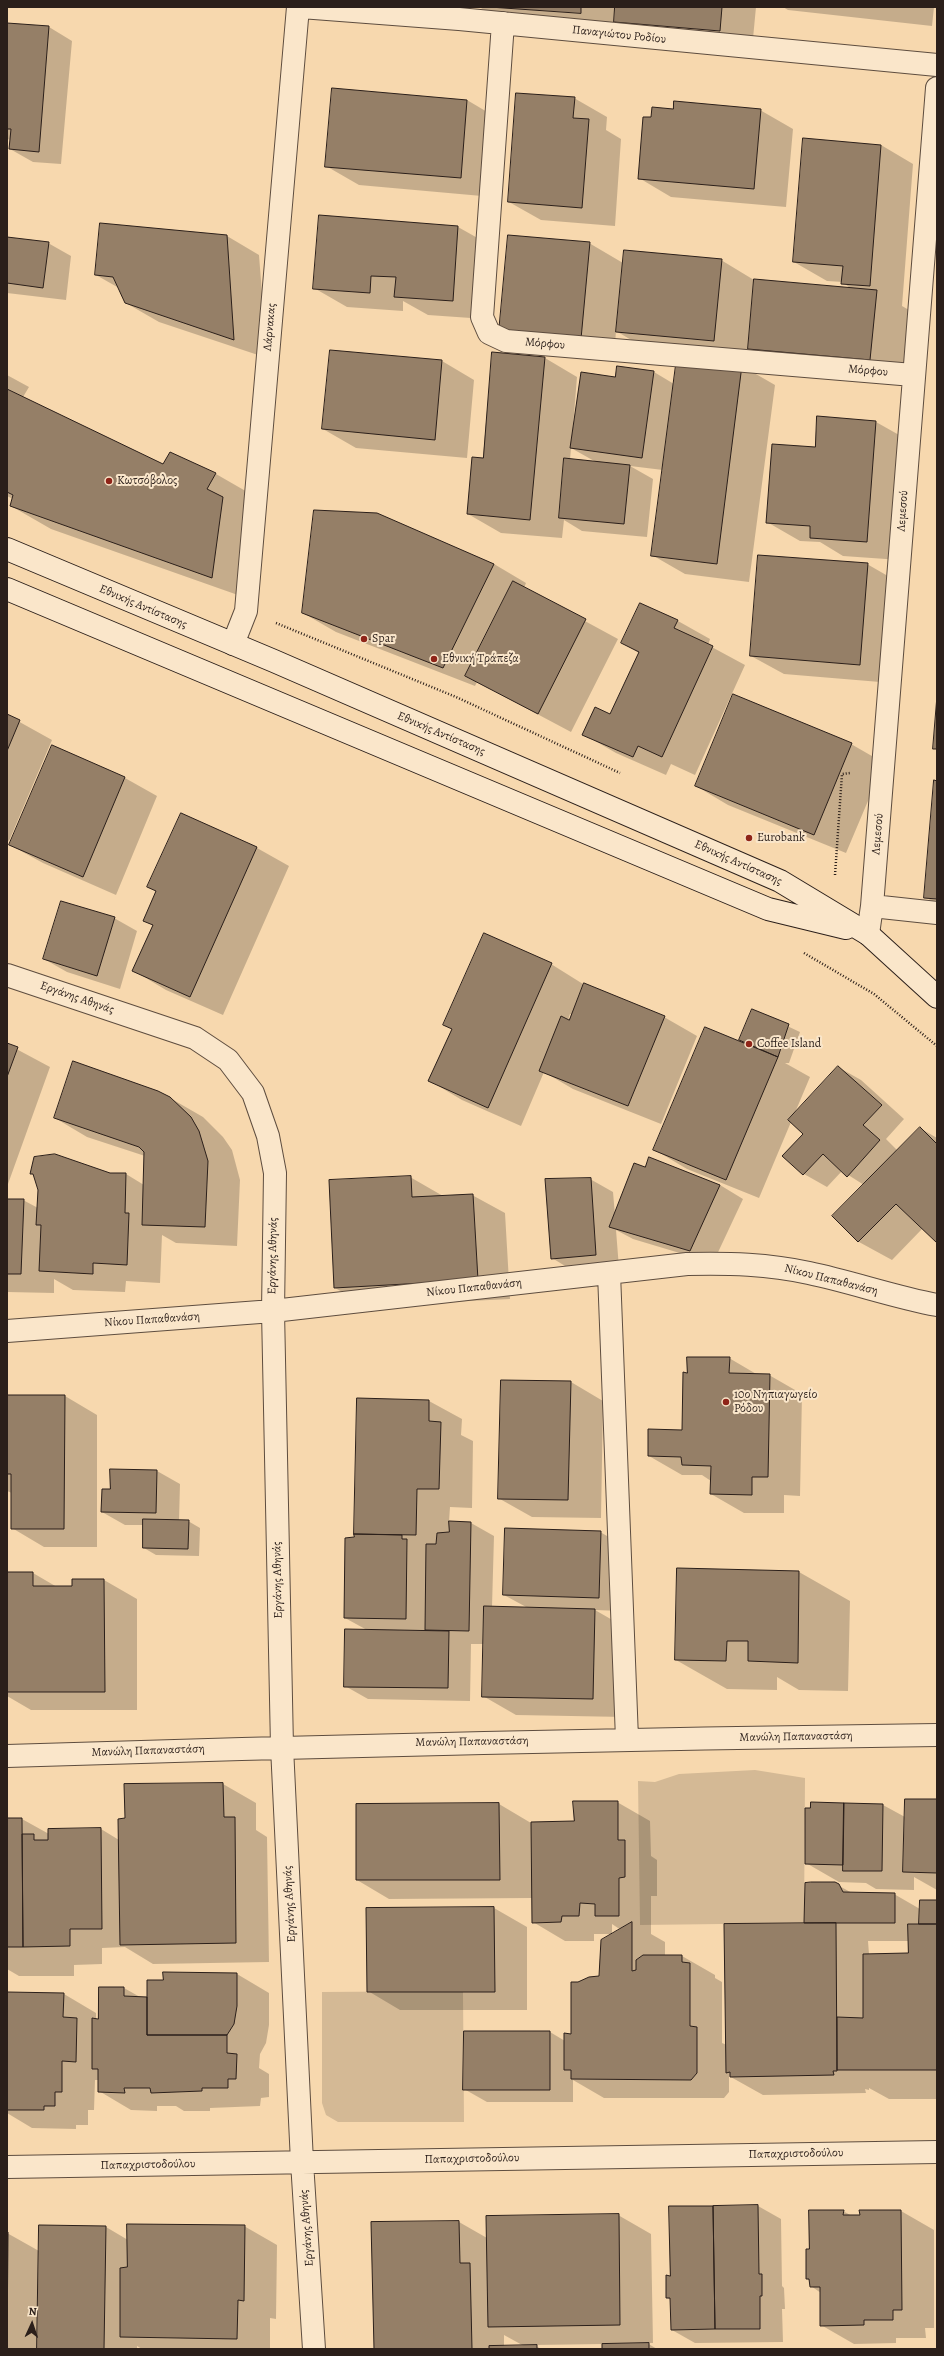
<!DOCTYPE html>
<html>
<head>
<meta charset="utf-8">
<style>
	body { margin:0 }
	#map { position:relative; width:944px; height:2356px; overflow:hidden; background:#f7d8ae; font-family:Alegreya,serif }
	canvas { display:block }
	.frame { position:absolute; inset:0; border:8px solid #2b1f1a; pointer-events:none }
	.north { position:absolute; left:12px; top:2304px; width:40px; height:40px; -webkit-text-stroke:3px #fae6ca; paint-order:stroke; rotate:3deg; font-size:11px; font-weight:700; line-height:16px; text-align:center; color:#2b1f1a }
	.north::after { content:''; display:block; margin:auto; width:14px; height:18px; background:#2b1f1a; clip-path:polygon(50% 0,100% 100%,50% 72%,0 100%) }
</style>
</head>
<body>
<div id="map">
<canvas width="944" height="2356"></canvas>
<div class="frame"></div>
<div class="north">N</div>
</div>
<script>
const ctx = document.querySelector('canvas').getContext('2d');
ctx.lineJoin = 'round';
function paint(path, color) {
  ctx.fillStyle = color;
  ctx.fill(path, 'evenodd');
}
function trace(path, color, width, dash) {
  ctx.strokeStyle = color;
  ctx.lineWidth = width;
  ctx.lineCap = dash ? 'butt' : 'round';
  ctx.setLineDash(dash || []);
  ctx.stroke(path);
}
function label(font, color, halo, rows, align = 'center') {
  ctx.font = font + ' Alegreya,serif';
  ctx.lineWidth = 4;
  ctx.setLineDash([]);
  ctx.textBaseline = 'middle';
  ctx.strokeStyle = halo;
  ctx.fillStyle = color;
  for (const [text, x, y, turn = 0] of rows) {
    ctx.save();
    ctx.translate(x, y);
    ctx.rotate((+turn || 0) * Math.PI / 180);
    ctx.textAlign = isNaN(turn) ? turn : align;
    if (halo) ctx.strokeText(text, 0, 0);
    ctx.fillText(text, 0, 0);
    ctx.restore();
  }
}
const green = new Path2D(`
	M 755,1770 L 805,1778 L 804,1923 L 640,1925 L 638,1781 L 655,1782 L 679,1774 Z
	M 463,1991 L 464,2122 L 338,2122 L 326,2115 L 322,2103 L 322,1992 Z`);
const shadow = new Path2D(`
	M 479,7 L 756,7 L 752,49 L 647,40 L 614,21 L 613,31 L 509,24 Z
	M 783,7 L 934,7 L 932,26 L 788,10 Z
	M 7,24 L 49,27 L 72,41 L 61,164 L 33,162 L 10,149 L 11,140 L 7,139 Z
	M 574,98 L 607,117 L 606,130 L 621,139 L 615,226 L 541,220 L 509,202 Z
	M 467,100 L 499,119 L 493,197 L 359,185 L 326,166 Z
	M 674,110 L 760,110 L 793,129 L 786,207 L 671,197 L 639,178 L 652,118 Z
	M 881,145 L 913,164 L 902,306 L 909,310 L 903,378 L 781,367 L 747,348 L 746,360 L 650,351 L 616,331 L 614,357 L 533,350 L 589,243 L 623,263 L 721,260 L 754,280 L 851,289 L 843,282 L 827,281 L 794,262 Z
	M 458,227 L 490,245 L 485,319 L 428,315 L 403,301 L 403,311 L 347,307 L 314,288 Z
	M 227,236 L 259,255 L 267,358 L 159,322 L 126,303 L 119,288 L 96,275 Z
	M 7,238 L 48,243 L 71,256 L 66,300 L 7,293 Z
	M 545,358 L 577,377 L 573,427 L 574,428 L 616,378 L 617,367 L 654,372 L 674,384 L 742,366 L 775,385 L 749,582 L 685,574 L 652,555 L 663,470 L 630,466 L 653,479 L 647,537 L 582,531 L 564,520 L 562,538 L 501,533 L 468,514 L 483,460 ZM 571,448 L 596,462 L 570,460 Z
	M 442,361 L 474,380 L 467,458 L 356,448 L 323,429 Z
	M 7,375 L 29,387 L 23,397 L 164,465 L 171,453 L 216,474 L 256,497 L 252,600 L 51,529 L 11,506 L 13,499 L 7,496 Z
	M 876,422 L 908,440 L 900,560 L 843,556 L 820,542 L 800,541 L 767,522 L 815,448 Z
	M 377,514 L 494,564 L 526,583 L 524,588 L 618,639 L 571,732 L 477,682 L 475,686 L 336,632 L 303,613 Z
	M 867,564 L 900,583 L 892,683 L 784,674 L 751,656 Z
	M 678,621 L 710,639 L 708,645 L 745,665 L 695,775 L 671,764 L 666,775 L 616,753 L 583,734 L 611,715 L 639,653 L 622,643 Z
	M 7,715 L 52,740 L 9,841 L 7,840 Z
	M 851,744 L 884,763 L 846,853 L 728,805 L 696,786 Z
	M 52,747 L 125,778 L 157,796 L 116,895 L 43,863 L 10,845 Z
	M 937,782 L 937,904 L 925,897 Z
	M 181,814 L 257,848 L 289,866 L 223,1015 L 166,990 L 134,971 L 154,926 L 144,921 L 157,892 Z
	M 114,918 L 137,931 L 120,989 L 67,972 L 44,959 Z
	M 551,964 L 583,984 L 664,1017 L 697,1036 L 661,1124 L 573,1089 L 544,1072 L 521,1126 L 462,1100 L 430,1081 L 452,1029 L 444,1024 ZM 570,1014 L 572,1015 L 569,1021 L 568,1020 Z
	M 753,1010 L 800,1032 L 789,1063 L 785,1063 L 810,1077 L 794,1115 L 838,1067 L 861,1080 L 904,1119 L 886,1139 L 898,1151 L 920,1128 L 937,1138 L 937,1242 L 923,1228 L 892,1260 L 859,1242 L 833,1216 L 864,1185 L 842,1171 L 827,1187 L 804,1174 L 784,1156 L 804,1134 L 791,1122 L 759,1198 L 687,1169 L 655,1150 L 745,1045 L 740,1040 Z
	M 7,1044 L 50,1067 L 8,1184 L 7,1184 Z
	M 170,1098 L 203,1117 L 223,1137 L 232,1150 L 240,1180 L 237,1246 L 176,1243 L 162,1235 L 160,1283 L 126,1281 L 125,1292 L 73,1290 L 54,1279 L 54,1293 L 7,1292 L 7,1200 L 23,1200 L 38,1208 L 39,1190 L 34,1175 L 31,1173 L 126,1174 L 144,1185 L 145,1156 L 87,1137 L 55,1118 Z
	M 649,1158 L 720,1185 L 743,1199 L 713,1263 L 633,1239 L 616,1230 L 619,1268 L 575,1272 L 552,1258 L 590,1179 L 613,1192 L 615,1215 L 646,1168 Z
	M 410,1177 L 443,1196 L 472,1195 L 505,1213 L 510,1299 L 368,1306 L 335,1288 Z
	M 729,1358 L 758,1375 L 769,1375 L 802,1394 L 800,1496 L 784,1495 L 784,1513 L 744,1513 L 711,1494 L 711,1481 L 702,1475 L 682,1475 L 649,1456 L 683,1431 L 688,1374 Z
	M 571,1382 L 603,1401 L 601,1518 L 532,1517 L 500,1499 Z
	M 7,1396 L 65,1396 L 97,1415 L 97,1547 L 44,1547 L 12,1528 L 12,1493 L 7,1491 Z
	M 358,1399 L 429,1401 L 462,1419 L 461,1435 L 473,1441 L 472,1508 L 450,1507 L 449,1522 L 471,1523 L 494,1536 L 492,1607 L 528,1608 L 504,1595 L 600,1532 L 623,1545 L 621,1611 L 595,1610 L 628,1629 L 625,1717 L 516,1715 L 483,1696 L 484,1644 L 471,1644 L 470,1701 L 368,1699 L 345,1686 L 367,1630 L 345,1618 L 355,1538 Z
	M 111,1470 L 157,1471 L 180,1484 L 179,1521 L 188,1521 L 200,1528 L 199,1556 L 156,1555 L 144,1548 L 144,1525 L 125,1525 L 102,1512 L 111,1490 Z
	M 799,1572 L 850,1601 L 848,1691 L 799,1690 L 777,1677 L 777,1690 L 727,1689 L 676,1660 Z
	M 7,1573 L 33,1573 L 57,1587 L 73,1587 L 73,1580 L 104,1580 L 137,1599 L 137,1710 L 31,1710 L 7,1696 Z
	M 223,1784 L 256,1803 L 256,1830 L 267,1837 L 269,1962 L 153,1964 L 125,1947 L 102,1948 L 102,1964 L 74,1965 L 74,1976 L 19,1976 L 7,1969 L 7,1819 L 22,1819 L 49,1834 L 101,1829 L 119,1840 L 126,1819 Z
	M 937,1800 L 937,1890 L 914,1877 L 914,1890 L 876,1889 L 866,1883 L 839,1882 L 806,1863 L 812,1803 L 883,1805 L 905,1817 Z
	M 617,1802 L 650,1821 L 651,1856 L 657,1860 L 657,1896 L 651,1896 L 651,1934 L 665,1942 L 665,1956 L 682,1956 L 715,1975 L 715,1978 L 722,1982 L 722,2043 L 727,2045 L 805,1924 L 806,1884 L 834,1883 L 852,1893 L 894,1894 L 920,1909 L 937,1901 L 937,2099 L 889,2099 L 869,2088 L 869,2090 L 865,2089 L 866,2093 L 763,2095 L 729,2076 L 729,2092 L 724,2098 L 604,2098 L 573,2080 L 573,2102 L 487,2102 L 464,2089 L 550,2032 L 565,2041 L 572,2035 L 578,1983 L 600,1977 L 621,1930 L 612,1924 L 612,1934 L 594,1934 L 594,1941 L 565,1941 L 533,1922 L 532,1898 L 389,1899 L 357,1880 L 499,1804 L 531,1823 L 575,1822 ZM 868,1941 L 909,1941 L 909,1954 L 869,1954 Z
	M 494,1908 L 527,1927 L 527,2010 L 400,2010 L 368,1991 L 367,1909 Z
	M 237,1974 L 269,1993 L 269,2025 L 266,2043 L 260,2054 L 259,2068 L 269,2074 L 269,2097 L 261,2098 L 260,2106 L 210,2108 L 210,2111 L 184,2111 L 176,2106 L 157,2106 L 157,2111 L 131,2110 L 99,2091 L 99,2080 L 95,2080 L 94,2110 L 88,2110 L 88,2125 L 76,2125 L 76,2129 L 32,2128 L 7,2113 L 7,1993 L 64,1994 L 96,2013 L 96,2020 L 99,2020 L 100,1988 L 124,1988 L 140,1997 L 148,1998 L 164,1981 Z
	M 758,2206 L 781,2219 L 782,2286 L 784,2288 L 785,2309 L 782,2309 L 783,2342 L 695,2343 L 672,2330 L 671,2300 L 667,2298 L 671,2277 Z
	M 843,2211 L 852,2216 L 861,2216 L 860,2211 L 901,2211 L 934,2230 L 934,2328 L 925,2328 L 926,2338 L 896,2338 L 896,2343 L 854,2344 L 821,2325 L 821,2293 L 811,2286 L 810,2281 L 807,2279 L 810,2250 Z
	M 618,2215 L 651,2234 L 653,2343 L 647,2343 L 657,2349 L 603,2349 L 603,2344 L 534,2345 L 541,2349 L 375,2349 L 459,2222 L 487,2238 ZM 504,2335 L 524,2346 L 504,2347 Z
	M 244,2226 L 277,2245 L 276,2319 L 270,2318 L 270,2349 L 142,2349 L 137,2346 L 137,2349 L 7,2349 L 7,2233 L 39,2251 L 106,2227 L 128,2240 Z`);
const building = new Path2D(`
	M 490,7 L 581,7 L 581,13 Z
	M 615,7 L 722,7 L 720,31 L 614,22 Z
	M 7,23 L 49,26 L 39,152 L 9,149 L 11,129 L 7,129 Z
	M 332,88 L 467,100 L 461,178 L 325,167 Z
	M 516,93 L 575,97 L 573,118 L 589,119 L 582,208 L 508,202 Z
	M 674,101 L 761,109 L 754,189 L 638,179 L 643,117 L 651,117 L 652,107 L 673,109 Z
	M 803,138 L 881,145 L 870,286 L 841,284 L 843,266 L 793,262 Z
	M 319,215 L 458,226 L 453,301 L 394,297 L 396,277 L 371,276 L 370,293 L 313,289 Z
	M 100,223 L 227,235 L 234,340 L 125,303 L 113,277 L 95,275 Z
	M 508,235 L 590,242 L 581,339 L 499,332 Z
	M 7,237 L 49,242 L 43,288 L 7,283 Z
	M 624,250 L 722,259 L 714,341 L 616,332 Z
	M 754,279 L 877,290 L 870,360 L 748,349 Z
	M 330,350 L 442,360 L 435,440 L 322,429 Z
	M 492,352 L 545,357 L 530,520 L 467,514 L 472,457 L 483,458 Z
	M 677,357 L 742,365 L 717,564 L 651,556 Z
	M 617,366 L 654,371 L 642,458 L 570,448 L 581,372 L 615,377 Z
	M 7,389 L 163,464 L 170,452 L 216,473 L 207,489 L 223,497 L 212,578 L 10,506 L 13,495 L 7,492 Z
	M 817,416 L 876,421 L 867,542 L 810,538 L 810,526 L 766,523 L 772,444 L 815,447 Z
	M 564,458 L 630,465 L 624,524 L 559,518 Z
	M 314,510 L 377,513 L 494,564 L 443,668 L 302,613 Z
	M 758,555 L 868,563 L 860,665 L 750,656 Z
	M 513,581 L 586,619 L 538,714 L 465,676 Z
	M 640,603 L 678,620 L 674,628 L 713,646 L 662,757 L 638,746 L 633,757 L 582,735 L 595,707 L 610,714 L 639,652 L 621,643 Z
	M 733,694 L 852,743 L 814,835 L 695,786 Z
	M 937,696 L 937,749 L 933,749 Z
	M 7,714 L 20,720 L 7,751 Z
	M 52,745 L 125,777 L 83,877 L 9,845 Z
	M 934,780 L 937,781 L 937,899 L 924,898 Z
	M 181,813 L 257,847 L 190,997 L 132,971 L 153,925 L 143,921 L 156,891 L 147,887 Z
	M 61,901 L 115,917 L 97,976 L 43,959 Z
	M 484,933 L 552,963 L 488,1108 L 428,1081 L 452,1029 L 443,1025 Z
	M 584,983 L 665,1016 L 628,1106 L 539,1071 L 561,1016 L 569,1020 Z
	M 752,1009 L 789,1024 L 778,1057 L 739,1040 Z
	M 705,1027 L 778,1057 L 726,1180 L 653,1150 Z
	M 7,1043 L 18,1047 L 7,1077 Z
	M 73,1061 L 158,1091 L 170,1097 L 191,1117 L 199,1131 L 208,1161 L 205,1227 L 142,1225 L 144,1152 L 139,1147 L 54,1118 Z
	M 838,1066 L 882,1105 L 863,1125 L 880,1140 L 847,1177 L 823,1154 L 803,1175 L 782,1156 L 803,1134 L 788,1120 Z
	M 920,1127 L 937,1144 L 937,1243 L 896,1204 L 858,1242 L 832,1216 Z
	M 55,1154 L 110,1173 L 126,1173 L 125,1213 L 129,1213 L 127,1265 L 93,1263 L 93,1274 L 39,1271 L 41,1225 L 36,1225 L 38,1190 L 33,1174 L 30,1174 L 34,1157 Z
	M 649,1157 L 720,1185 L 690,1251 L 609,1227 L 634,1163 L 645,1167 Z
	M 411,1176 L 412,1197 L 473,1194 L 478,1280 L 334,1288 L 329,1180 Z
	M 591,1178 L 596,1255 L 551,1259 L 545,1179 Z
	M 7,1199 L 24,1199 L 21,1274 L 7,1274 Z
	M 687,1357 L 730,1357 L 729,1373 L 770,1374 L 768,1477 L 752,1477 L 752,1495 L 710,1494 L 711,1466 L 682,1465 L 681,1457 L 648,1456 L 648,1429 L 682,1430 L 683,1372 L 687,1373 Z
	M 501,1380 L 571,1381 L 568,1500 L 498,1499 Z
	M 7,1395 L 65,1395 L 64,1529 L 11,1529 L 11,1474 L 7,1474 Z
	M 357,1398 L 429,1400 L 429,1421 L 441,1422 L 439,1489 L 417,1489 L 416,1535 L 354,1534 Z
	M 110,1469 L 157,1470 L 156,1513 L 101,1512 L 102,1489 L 110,1489 Z
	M 143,1519 L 189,1520 L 188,1549 L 143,1548 Z
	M 449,1521 L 471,1522 L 469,1631 L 425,1630 L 426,1544 L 436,1544 L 437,1533 L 449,1532 Z
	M 505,1528 L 601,1531 L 599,1598 L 503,1595 Z
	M 354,1534 L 402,1535 L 402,1539 L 407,1539 L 406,1619 L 344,1618 L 345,1538 L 354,1537 Z
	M 677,1568 L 799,1571 L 798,1663 L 748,1661 L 748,1641 L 727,1641 L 726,1661 L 675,1660 Z
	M 7,1572 L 33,1572 L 33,1586 L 72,1586 L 72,1579 L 104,1579 L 105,1692 L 7,1692 Z
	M 484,1606 L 595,1609 L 593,1699 L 482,1697 Z
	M 345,1629 L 449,1631 L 448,1688 L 344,1687 Z
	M 223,1783 L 224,1817 L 235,1817 L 236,1943 L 120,1945 L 118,1819 L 125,1818 L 124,1784 Z
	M 905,1799 L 937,1799 L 937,1873 L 903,1872 Z
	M 573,1801 L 618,1801 L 618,1840 L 625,1840 L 625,1877 L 619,1878 L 619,1916 L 595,1916 L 595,1904 L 580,1903 L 579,1916 L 562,1916 L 561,1922 L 532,1923 L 531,1822 L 574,1821 Z
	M 811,1802 L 844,1803 L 843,1865 L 805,1864 L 805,1808 L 810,1808 Z
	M 499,1803 L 500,1880 L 356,1880 L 356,1804 Z
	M 844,1803 L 883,1804 L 882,1871 L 843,1871 Z
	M 7,1818 L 22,1818 L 23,1947 L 7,1947 Z
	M 101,1828 L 102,1929 L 70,1929 L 70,1946 L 23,1947 L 22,1834 L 34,1834 L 34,1840 L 48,1840 L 48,1829 Z
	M 811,1882 L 835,1882 L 839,1884 L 843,1892 L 895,1893 L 895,1923 L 804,1923 L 805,1883 Z
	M 920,1900 L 937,1900 L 937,1924 L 919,1924 Z
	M 494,1907 L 495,1992 L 367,1992 L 366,1908 Z
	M 632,1922 L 632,1971 L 636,1970 L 636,1960 L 643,1955 L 682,1955 L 682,1962 L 690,1963 L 690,2026 L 697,2027 L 697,2073 L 691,2080 L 571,2079 L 571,2070 L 564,2070 L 564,2033 L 571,2034 L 571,1982 L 578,1982 L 589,1977 L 599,1976 L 601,1940 Z
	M 836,1923 L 837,2071 L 833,2071 L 834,2075 L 730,2077 L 730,2072 L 726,2073 L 724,1924 Z
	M 908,1924 L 937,1924 L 937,2070 L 837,2070 L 837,2017 L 863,2018 L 863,1954 L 908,1953 Z
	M 163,1972 L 237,1973 L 237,2006 L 234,2024 L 227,2035 L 147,2035 L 147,1980 L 163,1980 Z
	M 99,1987 L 124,1987 L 124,1996 L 147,1997 L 147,2035 L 227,2035 L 227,2053 L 237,2054 L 236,2079 L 228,2079 L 228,2088 L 202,2088 L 202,2091 L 151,2093 L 150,2088 L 124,2088 L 125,2093 L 98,2092 L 98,2069 L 92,2069 L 92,2018 L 98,2019 Z
	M 7,1992 L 64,1993 L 63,2017 L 77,2018 L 76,2062 L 62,2061 L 62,2092 L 55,2092 L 55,2106 L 44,2106 L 44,2110 L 7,2110 Z
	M 464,2031 L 550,2031 L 550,2090 L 463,2090 Z
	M 758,2205 L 759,2274 L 762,2274 L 762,2296 L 760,2296 L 760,2329 L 715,2329 L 713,2206 Z
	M 669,2206 L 713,2206 L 715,2329 L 671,2330 L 670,2298 L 666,2298 L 666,2275 L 670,2276 Z
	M 809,2210 L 844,2210 L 843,2215 L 860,2215 L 859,2210 L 901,2210 L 902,2310 L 893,2310 L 893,2320 L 864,2320 L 864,2325 L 820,2326 L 820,2287 L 810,2287 L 809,2279 L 806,2279 L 806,2249 L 809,2249 Z
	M 619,2214 L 620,2325 L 488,2327 L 486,2216 Z
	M 459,2221 L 460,2263 L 470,2263 L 472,2349 L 374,2349 L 371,2222 Z
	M 127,2224 L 245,2225 L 244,2301 L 238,2300 L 237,2339 L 120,2337 L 120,2268 L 127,2267 Z
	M 39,2225 L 106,2226 L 104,2349 L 37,2349 Z
	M 7,2232 L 8,2232 L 7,2349 Z
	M 649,2343 L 649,2349 L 602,2349 L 602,2344 Z
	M 537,2345 L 537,2349 L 489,2349 L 489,2346 Z`);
const path = new Path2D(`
	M 276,623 L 456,697 L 620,773
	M 835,875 L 842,774 L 850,773
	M 804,953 L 874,994 L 937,1046`);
const street = new Path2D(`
	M 301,7 L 459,19 L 937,65
	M 503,23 L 482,317 L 489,333 L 506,341 L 913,375
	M 233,644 L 246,611 L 298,7
	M 872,906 L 937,913
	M 868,934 L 872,906 L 937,88
	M 7,975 L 195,1038 L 228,1060 L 253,1093 L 268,1136 L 275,1173 L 273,1311 L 282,1747 L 302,2162 L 314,2349
	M 609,1273 L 627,1739
	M 7,1331 L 273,1311 L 687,1264 C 729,1263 768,1264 809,1273 C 852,1282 894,1297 937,1305
	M 7,1756 C 317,1746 627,1739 937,1735
	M 7,2167 L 937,2152`);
const secondary = new Path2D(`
	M 7,549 L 274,661 L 780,881 L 868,934 L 937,997
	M 7,589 L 768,909 L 846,928`);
const markers = [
	[109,481,4,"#8f2418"],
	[364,639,4,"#8f2418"],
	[434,659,4,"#8f2418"],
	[749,838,4,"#8f2418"],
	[749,1044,4,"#8f2418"],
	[726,1402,4,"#8f2418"]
];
const streetNames = [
	["Παναγιώτου Ροδίου",619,35,6],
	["Λάρνακας",270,327,-85],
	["Μόρφου",545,344,5],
	["Μόρφου",868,371,5],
	["Λεμεσού",903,511,-86],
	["Εθνικής Αντίστασης",143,607,23],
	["Εθνικής Αντίστασης",441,734,23],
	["Λεμεσού",878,834,-85],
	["Εθνικής Αντίστασης",738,863,24],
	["Εργάνης Αθηνάς",77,998,19],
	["Εργάνης Αθηνάς",273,1256,-89],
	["Νίκου Παπαθανάση",831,1280,14],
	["Νίκου Παπαθανάση",474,1288,-6],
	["Νίκου Παπαθανάση",152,1320,-4],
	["Εργάνης Αθηνάς",278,1580,-91],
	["Μανώλη Παπαναστάση",796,1737,-1],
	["Μανώλη Παπαναστάση",472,1742,-1],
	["Μανώλη Παπαναστάση",148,1751,-2],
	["Εργάνης Αθηνάς",290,1904,-93],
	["Παπαχριστοδούλου",796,2154,-1],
	["Παπαχριστοδούλου",472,2159,-1],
	["Παπαχριστοδούλου",148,2165,-1],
	["Εργάνης Αθηνάς",307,2228,-94]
];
const poiNames = [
	["Κωτσόβολος",117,481],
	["Spar",372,639],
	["Εθνική Τράπεζα",442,659],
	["Eurobank",757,838],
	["Coffee Island",757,1044],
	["10ο Νηπιαγωγείο",734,1395],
	["Ρόδου",734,1409]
];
paint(green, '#d4b995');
paint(shadow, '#0003');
paint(building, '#957f67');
trace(building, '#2b1f1a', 1);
trace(street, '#5e4d3f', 24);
trace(secondary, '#2b1f1a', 24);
trace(path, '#2b1f1a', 2.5, [1, 2]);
trace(street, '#fae6ca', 22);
trace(secondary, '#fae6ca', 22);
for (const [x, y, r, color] of markers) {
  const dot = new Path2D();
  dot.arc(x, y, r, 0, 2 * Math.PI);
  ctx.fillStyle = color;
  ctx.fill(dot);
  trace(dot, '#fae6ca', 1.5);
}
label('12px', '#2b1f1a', '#fae6ca', streetNames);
label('12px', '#2b1f1a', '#fae6ca', poiNames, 'left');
</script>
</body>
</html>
